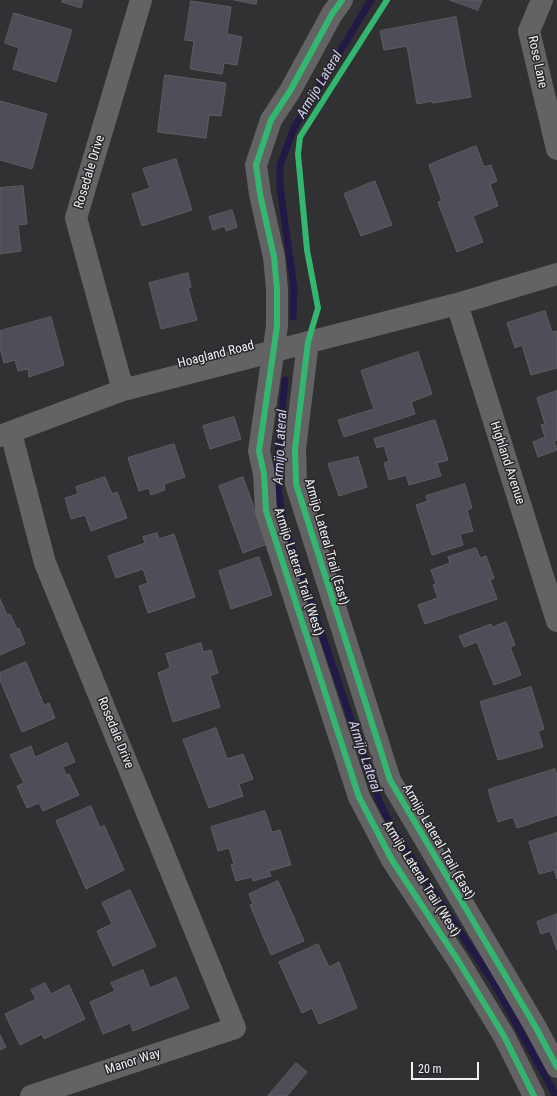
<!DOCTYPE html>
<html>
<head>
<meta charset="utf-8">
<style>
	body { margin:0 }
	#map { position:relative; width:557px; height:1096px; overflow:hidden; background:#313133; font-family:"Roboto Condensed",sans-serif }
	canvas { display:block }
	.scale { position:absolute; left:411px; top:1062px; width:68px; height:18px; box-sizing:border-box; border:2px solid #efeff2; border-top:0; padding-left:5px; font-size:12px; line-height:14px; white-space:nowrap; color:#efeff2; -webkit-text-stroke:3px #27262a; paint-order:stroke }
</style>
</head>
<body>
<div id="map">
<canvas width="557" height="1096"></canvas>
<div class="scale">20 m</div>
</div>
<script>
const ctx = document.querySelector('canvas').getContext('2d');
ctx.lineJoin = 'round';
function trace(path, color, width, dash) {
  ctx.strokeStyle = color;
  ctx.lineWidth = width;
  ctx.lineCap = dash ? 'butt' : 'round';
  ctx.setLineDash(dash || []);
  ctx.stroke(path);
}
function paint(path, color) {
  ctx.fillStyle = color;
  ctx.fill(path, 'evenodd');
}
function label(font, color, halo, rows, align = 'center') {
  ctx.font = font + ' "Roboto Condensed",sans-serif';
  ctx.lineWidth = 3;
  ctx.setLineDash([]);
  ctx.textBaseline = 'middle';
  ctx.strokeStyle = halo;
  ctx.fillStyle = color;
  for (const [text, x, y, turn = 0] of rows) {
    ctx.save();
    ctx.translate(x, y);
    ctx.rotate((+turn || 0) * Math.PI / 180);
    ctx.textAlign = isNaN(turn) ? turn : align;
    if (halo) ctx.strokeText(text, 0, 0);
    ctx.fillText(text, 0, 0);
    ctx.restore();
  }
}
const stream = new Path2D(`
	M 293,317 L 294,288 L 280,187 L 280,165 L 294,128 L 371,0
	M 285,380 L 276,476 L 283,521 L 379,801 L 395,833 L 495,985 L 556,1096`);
const building = new Path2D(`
	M 63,0 L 83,0 L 81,8 L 62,2 Z
	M 234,0 L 257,0 L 256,4 Z
	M 450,0 L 482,0 L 478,10 Z
	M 191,1 L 231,7 L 227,34 L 242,37 L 237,65 L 224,63 L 222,74 L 190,69 L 194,41 L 185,40 Z
	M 14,13 L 72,30 L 56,82 L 13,69 L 19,48 L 5,43 Z
	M 456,17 L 471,97 L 432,103 L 432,101 L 417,104 L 407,46 L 384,50 L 380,31 Z
	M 165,75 L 226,83 L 221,116 L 209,115 L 206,138 L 158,132 Z
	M 0,101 L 47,114 L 32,169 L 0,160 Z
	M 476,146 L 484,167 L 491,165 L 497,181 L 490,184 L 498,206 L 473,216 L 483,242 L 457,252 L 438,202 L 442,201 L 429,165 Z
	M 176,159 L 192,210 L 142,226 L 132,194 L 150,188 L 143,169 Z
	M 375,181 L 392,225 L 361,236 L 344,194 Z
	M 23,186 L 27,224 L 18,225 L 21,251 L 0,254 L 0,188 Z
	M 232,210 L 237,227 L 226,231 L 225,226 L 213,230 L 209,217 Z
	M 188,273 L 191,287 L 188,288 L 197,320 L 161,329 L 149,283 Z
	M 545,311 L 552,332 L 557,331 L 557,368 L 531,375 L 522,345 L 515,348 L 507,323 Z
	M 51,317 L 64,365 L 29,377 L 28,369 L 18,371 L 15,360 L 4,363 L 0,348 L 0,331 Z
	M 418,352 L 432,394 L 411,402 L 415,414 L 344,437 L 338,420 L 374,409 L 361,371 Z
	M 557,391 L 557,440 L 554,441 L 557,450 L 538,457 L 533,442 L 545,437 L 541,425 L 545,424 L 537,398 Z
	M 234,417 L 241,439 L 210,449 L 203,426 Z
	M 435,420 L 448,460 L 437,463 L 441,476 L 409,485 L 406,475 L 389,480 L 384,463 L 389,461 L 384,446 L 377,448 L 374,439 Z
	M 174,444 L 185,477 L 164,484 L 165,490 L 151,495 L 149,488 L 139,491 L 128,458 Z
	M 358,457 L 367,487 L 339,496 L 328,464 Z
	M 105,477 L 112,494 L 117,492 L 127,518 L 91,531 L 85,515 L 71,519 L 65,498 L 78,494 L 76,487 Z
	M 243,477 L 267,544 L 243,553 L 219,486 Z
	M 465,484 L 472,508 L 467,510 L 473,531 L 460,534 L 463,545 L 432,555 L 416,505 L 428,501 L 426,496 Z
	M 157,533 L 159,539 L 174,534 L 195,597 L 148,613 L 139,586 L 148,583 L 143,569 L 116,578 L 108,556 L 145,543 L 143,537 Z
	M 476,548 L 480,558 L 486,556 L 494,578 L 490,580 L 497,599 L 425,624 L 418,605 L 438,598 L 433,585 L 436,584 L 431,570 L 450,563 L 448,557 Z
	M 259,557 L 272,595 L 231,609 L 219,571 Z
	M 0,599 L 7,615 L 10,614 L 17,629 L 19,628 L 25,644 L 0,655 Z
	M 506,622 L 515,645 L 510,647 L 521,675 L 494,685 L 477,642 L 464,647 L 459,636 L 491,624 L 492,627 Z
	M 201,643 L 203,652 L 211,650 L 218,673 L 210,676 L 220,707 L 173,722 L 158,673 L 170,668 L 166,654 Z
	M 26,662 L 44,705 L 49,703 L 55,718 L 22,732 L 0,680 L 0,673 Z
	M 531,687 L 544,729 L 538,731 L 543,747 L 498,760 L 480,702 Z
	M 216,728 L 227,759 L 243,754 L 253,779 L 239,784 L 243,796 L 209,808 L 183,740 Z
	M 67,743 L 75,762 L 63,767 L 66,775 L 69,774 L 79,795 L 43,811 L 39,803 L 27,808 L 17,786 L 24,783 L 10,755 L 31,746 L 35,757 Z
	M 555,769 L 557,775 L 557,815 L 517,828 L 513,817 L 498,822 L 488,790 Z
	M 91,806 L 100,828 L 104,825 L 124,870 L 86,889 L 56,821 Z
	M 265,811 L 272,832 L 280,830 L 291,865 L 269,871 L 271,876 L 253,881 L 252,877 L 236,881 L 231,865 L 234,864 L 229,848 L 218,851 L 211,827 Z
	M 557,833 L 557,879 L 554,870 L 539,874 L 529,842 Z
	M 278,881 L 304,941 L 271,955 L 250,905 L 253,904 L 249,894 Z
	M 130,890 L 156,946 L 113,966 L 97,931 L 112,924 L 102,903 Z
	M 557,914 L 557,950 L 550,931 L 541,934 L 537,922 Z
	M 318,944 L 329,967 L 339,962 L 357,1008 L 319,1024 L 312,1008 L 302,1013 L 279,962 Z
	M 143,970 L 150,988 L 176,977 L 189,1008 L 133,1031 L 130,1023 L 103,1034 L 90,1002 L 115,991 L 111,983 Z
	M 45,983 L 51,994 L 69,985 L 85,1019 L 44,1039 L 42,1034 L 20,1045 L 5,1014 L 36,999 L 31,990 Z
	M 0,1035 L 6,1047 L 0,1050 Z
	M 296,1063 L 307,1072 L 287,1096 L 268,1096 Z`);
const minor = new Path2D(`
	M 342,0 L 332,14 L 290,91 L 271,120 L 256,165 L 260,194 L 274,257 L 277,289 L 277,326 L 259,451 L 264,474 L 266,511 L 359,797 L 392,860 L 459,962 L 504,1036 L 534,1096
	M 542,0 L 529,31 L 557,149
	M 457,304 L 557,621
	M 308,342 L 295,449 L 296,484 L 390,780 L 535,1026 L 557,1067
	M 123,390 L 76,218 L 141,0
	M 11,433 L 45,563 L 235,1028 L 31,1096
	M 0,436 L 123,390 L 457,304 L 557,274`);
const cycleway = new Path2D(`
	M 342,0 L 332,14 L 290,91 L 271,120 L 256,165 L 260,194 L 274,257 L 277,289 L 277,326 L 259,451 L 264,474 L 266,511 L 359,797 L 392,860 L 459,962 L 504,1036 L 534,1096
	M 387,0 L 300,137 L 298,154 L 307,250 L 318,308 L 308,342 L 295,449 L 296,484 L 390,780 L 535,1026 L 557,1067`);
const streetNames = [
	["Rose Lane",537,62,78],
	["Rosedale Drive",90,172,-73],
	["Hoagland Road",216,355,-14],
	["Highland Avenue",507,463,72],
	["Armijo Lateral Trail (East)",326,542,74],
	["Armijo Lateral Trail (West)",298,572,72],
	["Rosedale Drive",115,733,68],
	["Armijo Lateral Trail (East)",438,842,60],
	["Armijo Lateral Trail (West)",421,879,58],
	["Manor Way",133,1062,-18]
];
const waterNames = [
	["Armijo Lateral",320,85,-59],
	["Armijo Lateral",281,447,-87],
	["Armijo Lateral",364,757,71]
];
trace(stream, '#241847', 7);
paint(building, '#4f4d58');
trace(building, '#5e5e60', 1);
trace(minor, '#636364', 22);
trace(cycleway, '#33b770', 6);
label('13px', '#efeff2', '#27262a', streetNames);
label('italic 14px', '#d1cef0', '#27262a', waterNames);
</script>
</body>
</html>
